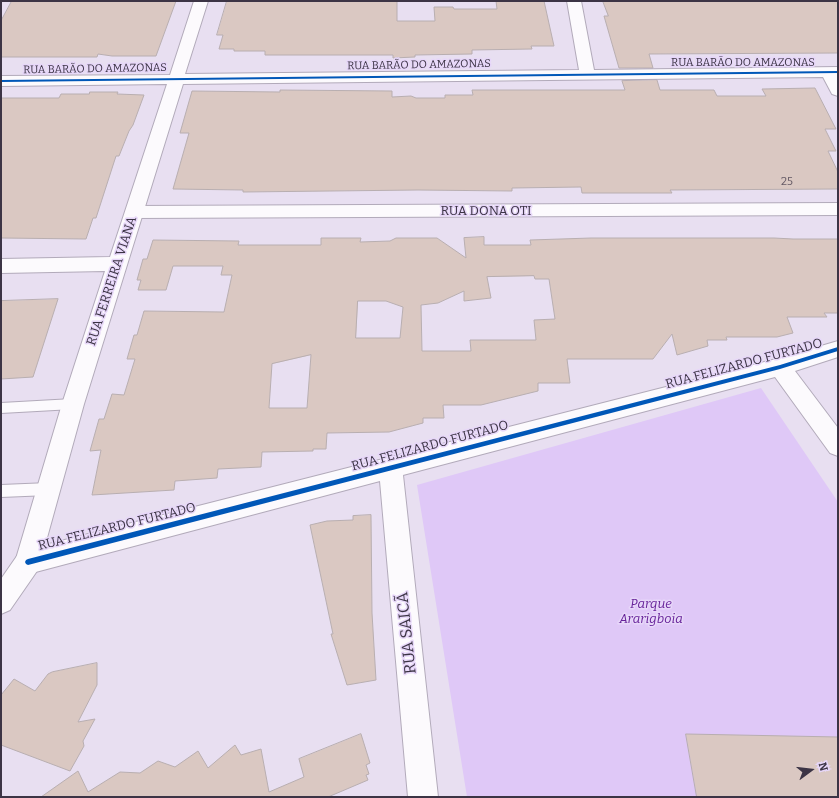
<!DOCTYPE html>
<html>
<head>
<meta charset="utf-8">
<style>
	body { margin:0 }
	#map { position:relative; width:839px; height:798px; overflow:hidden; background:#e8dff1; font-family:Bitter,serif }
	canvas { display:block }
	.frame { position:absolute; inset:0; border:2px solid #3c3445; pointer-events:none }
	.north { position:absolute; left:791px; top:750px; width:40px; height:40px; -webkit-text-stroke:3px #e7d7f9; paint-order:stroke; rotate:75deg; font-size:11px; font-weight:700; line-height:16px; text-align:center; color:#3c3445 }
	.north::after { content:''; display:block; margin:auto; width:14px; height:18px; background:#3c3445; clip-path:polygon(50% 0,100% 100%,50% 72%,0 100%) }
</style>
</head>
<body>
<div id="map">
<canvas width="839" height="798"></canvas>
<div class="frame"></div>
<div class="north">N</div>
</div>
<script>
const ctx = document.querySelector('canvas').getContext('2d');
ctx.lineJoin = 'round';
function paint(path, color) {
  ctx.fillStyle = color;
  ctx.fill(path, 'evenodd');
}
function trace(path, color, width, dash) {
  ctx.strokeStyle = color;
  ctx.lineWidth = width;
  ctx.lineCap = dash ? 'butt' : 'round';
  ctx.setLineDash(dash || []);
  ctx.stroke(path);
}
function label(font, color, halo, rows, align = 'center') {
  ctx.font = font + ' Bitter,serif';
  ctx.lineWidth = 3;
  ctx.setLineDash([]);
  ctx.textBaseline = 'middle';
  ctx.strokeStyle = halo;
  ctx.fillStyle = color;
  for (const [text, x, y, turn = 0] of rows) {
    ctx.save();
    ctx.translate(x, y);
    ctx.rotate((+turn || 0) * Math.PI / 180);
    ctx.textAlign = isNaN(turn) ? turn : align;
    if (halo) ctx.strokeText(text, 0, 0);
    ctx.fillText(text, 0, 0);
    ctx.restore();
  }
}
const green = new Path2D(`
	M 761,388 L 838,502 L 838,797 L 467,797 L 417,485 Z`);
const building = new Path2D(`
	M 12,1 L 176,1 L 156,56 L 112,56 L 98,54 L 97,57 L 1,57 L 1,21 Z
	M 227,1 L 397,1 L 397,21 L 435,21 L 434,7 L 453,7 L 454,9 L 497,9 L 496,1 L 544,1 L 554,46 L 531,46 L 532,49 L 472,50 L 472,54 L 415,55 L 415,57 L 393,58 L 393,55 L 265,55 L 265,51 L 234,51 L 234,49 L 219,49 L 223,35 L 217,35 Z
	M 603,1 L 838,1 L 838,53 L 649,54 L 653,68 L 619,68 L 604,16 L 608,16 Z
	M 657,80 L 660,90 L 714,90 L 717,96 L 766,96 L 762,89 L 815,88 L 836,129 L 825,129 L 836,151 L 828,151 L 838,172 L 838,189 L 670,190 L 672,193 L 582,193 L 581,187 L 512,188 L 512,191 L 418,190 L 243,192 L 243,190 L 173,189 L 189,133 L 180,133 L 192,91 L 280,92 L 280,90 L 392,91 L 392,97 L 411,96 L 416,98 L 445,98 L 445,95 L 473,95 L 472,90 L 625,90 L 622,81 Z
	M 90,92 L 118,92 L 117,94 L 144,95 L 133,125 L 129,131 L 119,156 L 116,156 L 96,218 L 93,218 L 86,239 L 1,238 L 1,98 L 59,98 L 61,94 L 89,94 Z
	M 484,237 L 484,245 L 531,245 L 530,240 L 591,238 L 774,238 L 793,239 L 838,239 L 838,313 L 824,313 L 827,317 L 787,317 L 793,333 L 777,337 L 726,337 L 727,340 L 707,340 L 708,346 L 677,355 L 672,334 L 653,359 L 567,359 L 570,383 L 538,383 L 538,391 L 481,405 L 443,405 L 444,418 L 423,418 L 423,423 L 389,432 L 327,433 L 326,449 L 313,449 L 313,451 L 262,452 L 261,467 L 218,469 L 217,478 L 175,481 L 174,490 L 92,495 L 101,450 L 90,451 L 99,419 L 104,419 L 112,394 L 124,395 L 135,359 L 127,359 L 134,335 L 137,335 L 144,311 L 224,312 L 232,275 L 221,275 L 223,266 L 173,266 L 166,290 L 138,290 L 141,280 L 137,280 L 143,259 L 147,259 L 153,240 L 239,241 L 238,245 L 321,245 L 321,238 L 361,238 L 360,242 L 390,241 L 396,238 L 437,238 L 466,258 L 464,238 ZM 534,276 L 535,279 L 549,279 L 555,319 L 534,320 L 536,340 L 470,340 L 471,351 L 422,351 L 421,305 L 438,303 L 464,291 L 464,301 L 491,298 L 487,277 ZM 358,301 L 386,301 L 403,307 L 400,338 L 356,338 ZM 311,355 L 307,408 L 269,408 L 272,364 Z
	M 58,299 L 33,377 L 1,379 L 1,301 Z
	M 371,515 L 372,613 L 376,680 L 347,685 L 331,634 L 333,634 L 310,525 L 327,521 L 353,520 L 353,516 Z
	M 97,663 L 97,685 L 78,722 L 95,719 L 83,741 L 84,746 L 70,771 L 1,745 L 1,695 L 14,679 L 35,691 L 48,674 L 52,672 Z
	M 361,734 L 370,763 L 366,765 L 369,774 L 366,775 L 368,780 L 328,797 L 41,797 L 78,771 L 88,792 L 120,772 L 140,773 L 158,761 L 175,767 L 198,751 L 208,768 L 235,745 L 241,755 L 261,749 L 269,792 L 304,777 L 299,759 Z
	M 686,734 L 838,737 L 838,797 L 697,797 Z`);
const service = new Path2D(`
	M 73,399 L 77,400 L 79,404 L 77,408 L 73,409 L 1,413 L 1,403 Z
	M 49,483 L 54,485 L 55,489 L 54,493 L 49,495 L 1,497 L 1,485 Z`);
const minor = new Path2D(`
	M 838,203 L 838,215 L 134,218 L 128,216 L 125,212 L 128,208 L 134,206 Z
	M 28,550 L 37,553 L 41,562 L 37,571 L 10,610 L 1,614 L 1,579 L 19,553 Z`);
const tertiary = new Path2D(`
	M 194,1 L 208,1 L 185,74 L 579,70 L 567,1 L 581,1 L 594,70 L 838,67 L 838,96 L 832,94 L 823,77 L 183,84 L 84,404 L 45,545 L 780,358 L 838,341 L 838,357 L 795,371 L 838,428 L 838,456 L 830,453 L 775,377 L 403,475 L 438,797 L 408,797 L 380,481 L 28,574 L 19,571 L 15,562 L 62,404 L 105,271 L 1,273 L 1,259 L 110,257 L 167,84 L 1,86 L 1,76 L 170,75 Z`);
const cycleway = new Path2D(`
	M 838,71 L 838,73 L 1,82 L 1,80 Z
	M 838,347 L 838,351 L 780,369 L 28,565 L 26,564 L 25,562 L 26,560 L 28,559 L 780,365 Z`);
const farStreetnames = [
	["RUA BARÃO DO AMAZONAS",743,63],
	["RUA BARÃO DO AMAZONAS",419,65,-1],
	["RUA BARÃO DO AMAZONAS",95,69,-1]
];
const numberNames = [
	["25",787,182]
];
const streetNames = [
	["RUA DONA OTI",486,211],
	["RUA FERREIRA VIANA",112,281,-72],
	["RUA FELIZARDO FURTADO",744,364,-15],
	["RUA FELIZARDO FURTADO",430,446,-15],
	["RUA FELIZARDO FURTADO",117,527,-14]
];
const parkNames = [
	["Parque",651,604],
	["Ararigboia",651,619]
];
const nearStreetnames = [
	["RUA SAICÃ",407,633,-96]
];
paint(green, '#dfc8f7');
paint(building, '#dac8c2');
trace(building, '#b8aeb0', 1);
trace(service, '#b2aaba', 2);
trace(minor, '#b2aaba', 2);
trace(tertiary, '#b2aaba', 2);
paint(service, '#fcfafd');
paint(minor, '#fcfafd');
paint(tertiary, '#fcfafd');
paint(cycleway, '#0057b8');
label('11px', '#3c3445', '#e7d7f9', farStreetnames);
label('11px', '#645964', null, numberNames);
label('13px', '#3c3445', '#e7d7f9', streetNames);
label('italic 13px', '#67239a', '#e7d7f9', parkNames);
label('16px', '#3c3445', '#e7d7f9', nearStreetnames);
</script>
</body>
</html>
